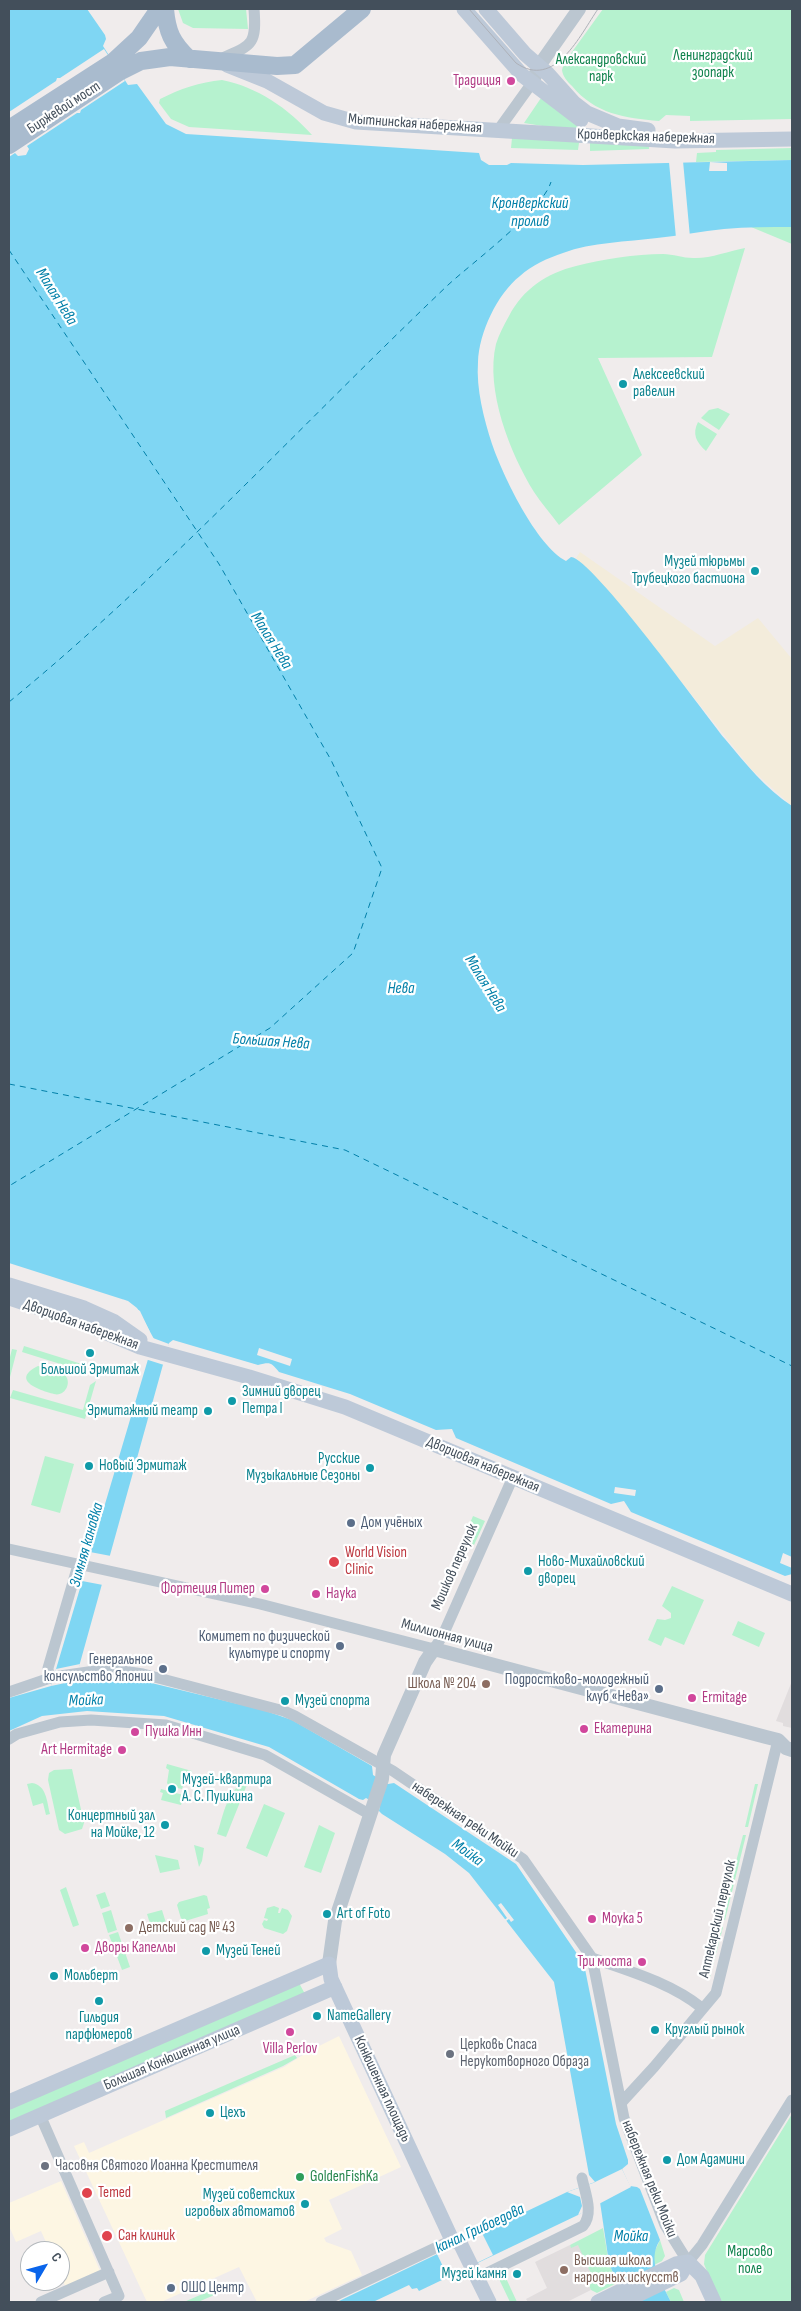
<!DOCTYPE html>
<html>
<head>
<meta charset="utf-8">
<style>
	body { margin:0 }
	#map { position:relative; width:801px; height:2311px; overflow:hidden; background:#f0ecec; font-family:"Sofia Sans Condensed",sans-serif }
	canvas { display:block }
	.frame { position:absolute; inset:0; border:10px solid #434f5b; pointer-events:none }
	.north { position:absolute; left:20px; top:2241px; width:50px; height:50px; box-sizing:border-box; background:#fff; border:1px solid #b4b9bd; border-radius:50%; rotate:53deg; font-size:14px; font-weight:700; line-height:20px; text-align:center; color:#434f5b }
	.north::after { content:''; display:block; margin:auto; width:18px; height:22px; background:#0a65eb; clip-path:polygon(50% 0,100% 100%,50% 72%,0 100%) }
</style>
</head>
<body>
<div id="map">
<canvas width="801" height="2311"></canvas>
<div class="frame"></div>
<div class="north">С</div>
</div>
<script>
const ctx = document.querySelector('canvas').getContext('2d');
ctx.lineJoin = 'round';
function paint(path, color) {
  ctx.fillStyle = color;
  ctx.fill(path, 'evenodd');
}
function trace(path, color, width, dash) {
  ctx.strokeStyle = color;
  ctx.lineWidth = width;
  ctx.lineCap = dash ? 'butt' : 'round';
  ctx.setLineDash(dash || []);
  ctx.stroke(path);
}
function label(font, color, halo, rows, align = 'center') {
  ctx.font = font + ' "Sofia Sans Condensed",sans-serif';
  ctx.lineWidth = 4.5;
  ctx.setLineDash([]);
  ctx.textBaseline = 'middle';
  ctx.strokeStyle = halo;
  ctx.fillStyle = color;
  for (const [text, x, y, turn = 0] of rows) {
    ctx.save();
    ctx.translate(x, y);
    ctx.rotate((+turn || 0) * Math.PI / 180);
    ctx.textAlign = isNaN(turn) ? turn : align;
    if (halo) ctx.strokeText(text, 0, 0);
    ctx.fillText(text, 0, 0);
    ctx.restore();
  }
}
const commercial = new Path2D(`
	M 339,2036 L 401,2167 L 329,2200 L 342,2229 L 324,2238 L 326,2242 L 351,2251 L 362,2275 L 304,2302 L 257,2302 L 239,2267 L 161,2302 L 147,2302 L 74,2146 L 84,2142 L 89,2153 L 284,2067 L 309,2051 Z
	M 61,2181 L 101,2273 L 66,2288 L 60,2274 L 60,2251 L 50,2251 L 41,2231 L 16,2242 L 9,2226 L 9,2203 Z`);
const education = new Path2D(`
	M 792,1681 L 792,1728 L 783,1726 L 783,1723 L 776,1721 Z
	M 578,2244 L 594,2278 L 587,2282 L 591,2290 L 567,2302 L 528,2302 L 526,2299 L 547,2288 L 535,2262 L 570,2245 L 571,2247 Z`);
const green = new Path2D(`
	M 178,9 L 246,9 L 248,29 L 193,28 L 183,23 Z
	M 603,9 L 792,9 L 792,119 L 690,121 L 690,116 L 666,115 L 659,121 C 625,118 595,114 572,86 C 567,81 563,77 562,70 L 564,63 Z
	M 222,80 C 257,87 288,108 312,135 L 189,127 L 171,119 L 159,103 L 160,99 C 180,89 200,82 222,80 Z
	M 541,98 L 586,131 L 585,133 L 524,123 Z
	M 512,138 L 649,144 L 649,149 L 590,151 L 590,143 L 579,143 L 578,150 L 511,148 Z
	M 792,148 L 792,160 L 696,162 L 697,153 L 716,152 L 716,150 Z
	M 751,227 L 792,227 L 792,244 Z
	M 745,248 L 712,357 L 598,358 L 642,455 L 559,525 C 551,514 541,503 534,492 C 510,453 485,390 496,344 C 499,334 504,325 509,316 C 523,289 547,273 576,266 C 603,259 635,254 663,254 C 673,254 683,258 693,258 C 709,259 729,251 745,248 Z
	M 718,408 L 730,414 L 719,430 L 701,418 L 709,410 Z
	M 698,422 L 717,434 L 706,451 C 696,442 692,434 698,422 Z
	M 24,1346 L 88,1366 L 86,1372 L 22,1352 Z
	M 12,1349 L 17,1350 L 9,1381 L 9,1361 Z
	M 38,1366 C 46,1368 59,1369 64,1374 C 73,1382 65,1397 54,1394 C 39,1390 10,1380 38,1366 Z
	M 96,1381 L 85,1419 L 10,1398 L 13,1390 L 83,1410 L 90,1385 Z
	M 45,1456 L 74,1464 L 60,1513 L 31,1505 Z
	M 473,1516 L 485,1521 L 474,1545 L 463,1540 Z
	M 672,1586 L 704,1600 L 684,1645 L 665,1637 L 661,1646 L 648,1640 L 657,1619 L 665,1620 L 671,1618 L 671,1613 L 662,1606 Z
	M 738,1621 L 765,1633 L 759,1647 L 732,1635 Z
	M 167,1764 L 192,1771 L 191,1776 L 187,1775 L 182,1789 L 169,1786 L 167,1783 L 169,1770 L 166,1768 Z
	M 72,1769 L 84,1823 L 82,1829 L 65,1834 L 59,1830 L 48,1780 L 49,1773 L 54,1770 Z
	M 248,1782 L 226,1837 L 217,1834 C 223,1818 227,1785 248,1782 Z
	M 32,1783 C 47,1785 47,1803 50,1814 L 46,1815 L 43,1803 L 33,1806 L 27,1784 Z
	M 755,1784 L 758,1784 L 748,1827 L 745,1827 Z
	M 161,1789 L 187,1796 L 186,1800 L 183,1799 L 181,1805 L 161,1800 L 163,1793 L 160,1792 Z
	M 264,1804 L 285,1813 L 267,1857 L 246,1848 Z
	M 319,1825 L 335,1833 L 321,1873 L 304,1867 Z
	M 743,1835 L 746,1835 L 725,1920 L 721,1919 Z
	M 194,1845 L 204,1848 L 202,1861 L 199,1867 Z
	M 155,1855 L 178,1860 L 180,1869 L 160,1873 Z
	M 66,1887 L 79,1925 L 73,1927 L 60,1890 Z
	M 105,1892 L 110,1906 L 101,1909 L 96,1895 Z
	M 204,1895 L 207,1896 L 210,1908 L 207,1909 L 208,1914 L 182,1922 L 177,1905 L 179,1902 Z
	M 274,1906 L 279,1908 L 278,1913 L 280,1913 L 282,1908 L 288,1910 L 292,1916 L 287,1931 L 283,1934 L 264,1928 L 262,1924 L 264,1920 L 267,1921 L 268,1919 L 264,1918 L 267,1908 Z
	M 111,1910 L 117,1930 L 108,1933 L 102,1913 Z
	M 162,1910 L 166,1923 L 151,1927 L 147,1914 Z
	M 719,1925 L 723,1927 L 710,1977 L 706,1976 Z
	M 118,1932 L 130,1967 L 122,1970 L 109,1935 Z
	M 299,1983 L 305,1994 L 9,2122 L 9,2108 Z
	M 295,2055 L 297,2058 L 283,2066 L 166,2118 L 165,2111 Z
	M 792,2114 L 792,2302 L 720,2302 L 704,2264 L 705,2255 Z
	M 603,2228 L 609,2263 L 617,2283 L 597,2293 L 591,2290 L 587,2281 L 593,2278 L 578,2245 L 571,2248 L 570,2245 Z
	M 660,2240 L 665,2256 L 662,2261 L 654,2265 L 653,2255 Z
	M 505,2276 L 517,2302 L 510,2302 L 499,2279 Z
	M 230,2282 L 233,2287 L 198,2302 L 184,2302 Z
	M 674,2288 L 679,2290 L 684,2302 L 671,2302 L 666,2292 Z`);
const sand = new Path2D(`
	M 580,552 L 715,646 L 758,618 L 792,659 L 792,806 L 752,770 L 615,599 L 576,558 Z`);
const water = new Path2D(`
	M 9,9 L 87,9 L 105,35 L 106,39 L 103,46 L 128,85 L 137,84 L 166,124 L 186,134 L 479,153 L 481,160 L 489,165 L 507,165 L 511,163 L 583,165 L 792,160 L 792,227 C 769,227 747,227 724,229 C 702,231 679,236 657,238 C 627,242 592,242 563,253 C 548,258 532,265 520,276 C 497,294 479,333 478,362 C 476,389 484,419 492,444 C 503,476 536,545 566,561 L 571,557 C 593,559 704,713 725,739 C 745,763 766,789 792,806 L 792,1574 L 785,1576 L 631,1512 L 624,1501 L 611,1504 L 456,1438 L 452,1429 L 436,1430 L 350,1394 L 279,1372 C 271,1362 270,1362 258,1365 L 173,1340 L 169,1343 L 75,1681 L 109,1677 L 139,1680 L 263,1710 L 292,1720 L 372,1766 L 373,1775 L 388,1784 L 394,1783 L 516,1864 L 584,1964 L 616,2124 L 628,2160 L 628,2164 L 622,2169 L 630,2186 L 637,2187 L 640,2189 L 660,2240 C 646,2261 662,2283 671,2302 L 625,2302 L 609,2263 L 600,2202 L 578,2215 L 419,2291 L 417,2288 L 412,2289 L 409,2285 L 373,2302 L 337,2302 L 567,2192 L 595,2182 L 589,2175 L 554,1982 L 469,1873 L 445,1854 L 382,1814 L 379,1811 L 380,1806 L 366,1798 L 363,1800 L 359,1799 L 269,1747 L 164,1716 L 87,1711 L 42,1716 L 9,1731 L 9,1698 L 51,1686 L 154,1339 L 137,1308 L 128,1301 L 9,1263 Z`);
const pier = new Path2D(`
	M 104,49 L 125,81 L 81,110 L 80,113 L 77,113 L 27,146 L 29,149 L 26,155 L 18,156 L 15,153 L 9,157 L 9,112 L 56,81 L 57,78 L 60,78 Z
	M 683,161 L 690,237 L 676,238 L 669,162 Z
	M 710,162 L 727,163 L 727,171 L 709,171 Z
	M 123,1299 L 140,1311 L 150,1332 L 146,1329 L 138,1312 Z
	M 153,1338 L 169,1344 L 164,1365 L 145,1359 Z
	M 259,1348 L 292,1359 L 290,1366 L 257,1355 Z
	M 615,1487 L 636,1490 L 635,1496 L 614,1493 Z
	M 90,1552 L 111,1556 L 103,1585 L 82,1581 Z
	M 783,1553 L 792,1557 L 792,1568 L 780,1563 Z
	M 80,1664 L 75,1681 L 51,1686 L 56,1669 Z
	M 501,1903 L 514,1920 L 511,1922 L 509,1919 L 506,1921 L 510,1927 L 508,1928 L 503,1921 L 507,1918 L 498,1905 Z
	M 622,2169 L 631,2187 L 578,2215 L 582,2206 L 580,2197 L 567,2192 L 593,2183 Z
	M 482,2233 L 493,2255 L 448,2277 L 437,2254 Z`);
const ferry = new Path2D(`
	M 9,250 L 219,564 L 331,760 L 382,868 L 353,953 L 270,1028 L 9,1186
	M 9,702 C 165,574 302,424 448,285 C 473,262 542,211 551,182
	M 9,1084 L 345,1150 L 792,1366`);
const minor = new Path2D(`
	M 218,60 C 251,45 257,47 254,9
	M 499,129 L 532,83
	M 9,1549 L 260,1604 L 434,1649 L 443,1635 L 513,1477
	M 49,1678 L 48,1668 L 78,1565
	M 9,1692 L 53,1677 L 109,1669 L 143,1674 L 284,1711 L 295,1716 L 393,1771 L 523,1859 L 592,1958 L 624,2118 L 665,2225 L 688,2262 L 702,2245 L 792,2100
	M 9,1739 L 17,1734 L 60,1722 L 91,1720 L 166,1725 L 265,1755 L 369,1814
	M 592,1958 C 629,1971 671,1983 702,2008
	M 621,2103 L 654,2067 L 716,1993 L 778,1740
	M 40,2115 L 119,2296 L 104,2302
	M 477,2278 L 583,2226 C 594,2213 585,2193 582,2178
	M 41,2302 L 109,2272
	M 321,2302 L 452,2240`);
const tertiary = new Path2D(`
	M 532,83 L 539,66 L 579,9
	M 329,1964 L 335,1921 L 382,1779 L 384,1755 L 425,1662 L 434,1649 L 766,1737 L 778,1740 L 786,1748 L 792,1750`);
const secondary = new Path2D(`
	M 464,9 L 522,75 L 581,120
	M 486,9 L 525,54 L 548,74 L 574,103 L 587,113 L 618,126 L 648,130
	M 227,65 L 267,81 L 324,113 L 356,122 L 675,141 L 792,139
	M 9,1285 L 84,1308 L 113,1321 L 140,1340
	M 9,1298 L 81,1322 L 140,1347 L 249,1377 L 345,1407 L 792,1594
	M 9,2102 L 329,1964 L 331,1979 L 452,2240
	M 9,2129 L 335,1987
	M 452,2240 L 460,2243 L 489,2302
	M 688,2262 L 702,2276 L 714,2302
	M 598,2302 L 676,2264 L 688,2262
	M 623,2302 L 681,2274 L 688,2262`);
const primary = new Path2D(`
	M 165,9 C 167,32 172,43 189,59
	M 9,129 L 113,62 L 139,38 L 159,9
	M 9,145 L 119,72 L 141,61 L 170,57 L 277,66 L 295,65 L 362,9`);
const tram = new Path2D(`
	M 469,9 L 516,63 C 555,90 580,35 598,9`);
const markers = [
	[511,81,5,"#d1479c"],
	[623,384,5,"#0f9aa8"],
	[755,571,5,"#0f9aa8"],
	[90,1353,5,"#0f9aa8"],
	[232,1401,5,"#0f9aa8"],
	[208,1411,5,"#0f9aa8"],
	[89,1466,5,"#0f9aa8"],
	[370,1468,5,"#0f9aa8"],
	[351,1523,5,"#5c6f8a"],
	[334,1562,6,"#e0444e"],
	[528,1571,5,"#0f9aa8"],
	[265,1589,5,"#d1479c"],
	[316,1594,5,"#d1479c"],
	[340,1646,5,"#5c6f8a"],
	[163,1669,5,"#5c6f8a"],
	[486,1684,5,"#8d6e63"],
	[659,1689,5,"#5c6f8a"],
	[692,1698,5,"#d1479c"],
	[285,1701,5,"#0f9aa8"],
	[584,1729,5,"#d1479c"],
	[135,1732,5,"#d1479c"],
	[122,1750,5,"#d1479c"],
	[172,1789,5,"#0f9aa8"],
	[165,1825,5,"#0f9aa8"],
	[327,1914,5,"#0f9aa8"],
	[592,1919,5,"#d1479c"],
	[129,1928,5,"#8d6e63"],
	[85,1948,5,"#d1479c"],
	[206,1951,5,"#0f9aa8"],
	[642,1962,5,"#d1479c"],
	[54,1976,5,"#0f9aa8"],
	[99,2001,5,"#0f9aa8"],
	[317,2016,5,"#0f9aa8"],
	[655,2030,5,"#0f9aa8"],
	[290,2032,5,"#d1479c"],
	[450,2054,5,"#6b7280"],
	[210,2113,5,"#0f9aa8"],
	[667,2160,5,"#0f9aa8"],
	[45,2166,5,"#6b7280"],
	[300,2177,5,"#2e9e5b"],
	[87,2193,6,"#e0444e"],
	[305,2204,5,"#0f9aa8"],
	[107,2236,6,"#e0444e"],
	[564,2270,5,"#8d6e63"],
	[517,2274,5,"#0f9aa8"],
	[171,2288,5,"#5c6f8a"]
];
const parkNames = [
	["Ленинградский",713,56],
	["зоопарк",713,73],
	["Александровский",601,60],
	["парк",601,77],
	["Марсово",750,2252],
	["поле",750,2269]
];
const hotelNames = [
	["Традиция",501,81,"right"],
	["Фортеция Питер",255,1589,"right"],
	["Наука",326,1594],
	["Ermitage",702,1698],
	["Екатерина",594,1729],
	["Пушка Инн",145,1732],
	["Art Hermitage",112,1750,"right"],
	["Moyka 5",602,1919],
	["Дворы Капеллы",95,1948],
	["Три моста",632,1962,"right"],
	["Villa Perlov",290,2049,"center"]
];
const streetNames = [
	["Биржевой мост",64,108,-33],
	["Мытнинская набережная",415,124,4],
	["Кронверкская набережная",646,137,2],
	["Дворцовая набережная",81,1325,20],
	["Дворцовая набережная",483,1465,23],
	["Мошков переулок",455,1567,-66],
	["Миллионная улица",447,1636,15],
	["набережная реки Мойки",465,1820,34],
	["Аптекарский переулок",718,1919,-77],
	["Большая Конюшенная улица",172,2058,-23],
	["Конюшенная площадь",382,2089,65],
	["набережная реки Мойки",649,2179,68]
];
const cultureNames = [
	["Алексеевский",633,375],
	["равелин",633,392],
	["Музей тюрьмы",745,562,"right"],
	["Трубецкого бастиона",745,579,"right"],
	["Большой Эрмитаж",90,1370,"center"],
	["Зимний дворец",242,1392],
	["Петра I",242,1409],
	["Эрмитажный театр",198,1411,"right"],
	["Русские",360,1459,"right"],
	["Музыкальные Сезоны",360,1476,"right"],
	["Новый Эрмитаж",99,1466],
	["Ново-Михайловский",538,1562],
	["дворец",538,1579],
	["Музей спорта",295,1701],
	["Музей-квартира",182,1780],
	["А. С. Пушкина",182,1797],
	["Концертный зал",155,1816,"right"],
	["на Мойке, 12",155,1833,"right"],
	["Art of Foto",337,1914],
	["Музей Теней",216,1951],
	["Мольберт",64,1976],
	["NameGallery",327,2016],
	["Гильдия",99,2018,"center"],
	["парфюмеров",99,2035,"center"],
	["Круглый рынок",665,2030],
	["Цехъ",220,2113],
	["Дом Адамини",677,2160],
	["Музей советских",295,2195,"right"],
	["игровых автоматов",295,2212,"right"],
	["Музей камня",507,2274,"right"]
];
const serviceNames = [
	["Дом учёных",361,1523,"left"],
	["Комитет по физической",330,1637],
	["культуре и спорту",330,1654],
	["Генеральное",153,1660],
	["консульство Японии",153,1677],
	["Подростково-молодежный",649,1680],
	["клуб «Нева»",649,1697],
	["ОШО Центр",181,2288,"left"]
];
const healthNames = [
	["World Vision",345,1553],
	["Clinic",345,1570],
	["Temed",98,2193],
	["Сан клиник",118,2236]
];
const educationNames = [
	["Школа № 204",476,1684,"right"],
	["Детский сад № 43",139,1928],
	["Высшая школа",574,2261],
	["народных искусств",574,2278]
];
const worshipNames = [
	["Церковь Спаса",460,2045],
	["Нерукотворного Образа",460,2062],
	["Часовня Святого Иоанна Крестителя",55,2166]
];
const leisureNames = [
	["GoldenFishKa",310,2177]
];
const waterNames = [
	["Кронверкский",530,204],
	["пролив",530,222],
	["Малая Нева",56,297,58],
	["Малая Нева",271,641,58],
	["Малая Нева",485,984,58],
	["Нева",401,989],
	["Большая Нева",271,1042,4],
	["Зимняя канавка",87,1545,-74],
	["Мойка",86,1701,-2],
	["Мойка",467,1853,36],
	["канал Грибоедова",480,2229,-25],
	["Мойка",631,2237]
];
paint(commercial, '#fdf6e3');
paint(education, '#e1ddde');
paint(green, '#b6f2cf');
paint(sand, '#f3ecdb');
paint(water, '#7fd6f3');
paint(pier, '#f0ecec');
trace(ferry, '#0280a9', 1, [6, 5]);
trace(minor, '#bbc6d0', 11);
trace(tertiary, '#bbc6d0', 14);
trace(secondary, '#bdc9d8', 15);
trace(primary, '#a9bbce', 18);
trace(tram, '#aeb1b8', 1);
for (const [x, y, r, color] of markers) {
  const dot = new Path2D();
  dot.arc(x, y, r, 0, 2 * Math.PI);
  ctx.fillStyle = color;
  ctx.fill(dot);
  trace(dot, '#fff', 2);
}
label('15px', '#0f824c', '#fff', parkNames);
label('15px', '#b23c85', '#fff', hotelNames, 'left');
label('15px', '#434f5b', '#fff', streetNames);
label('15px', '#0d838f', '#fff', cultureNames, 'left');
label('15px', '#4e5e75', '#fff', serviceNames, 'right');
label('15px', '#be3a42', '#fff', healthNames, 'left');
label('15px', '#785e54', '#fff', educationNames, 'left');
label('15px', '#5b616d', '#fff', worshipNames, 'left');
label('15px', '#27864d', '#fff', leisureNames, 'left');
label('italic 16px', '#0280a9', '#fff', waterNames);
</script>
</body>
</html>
